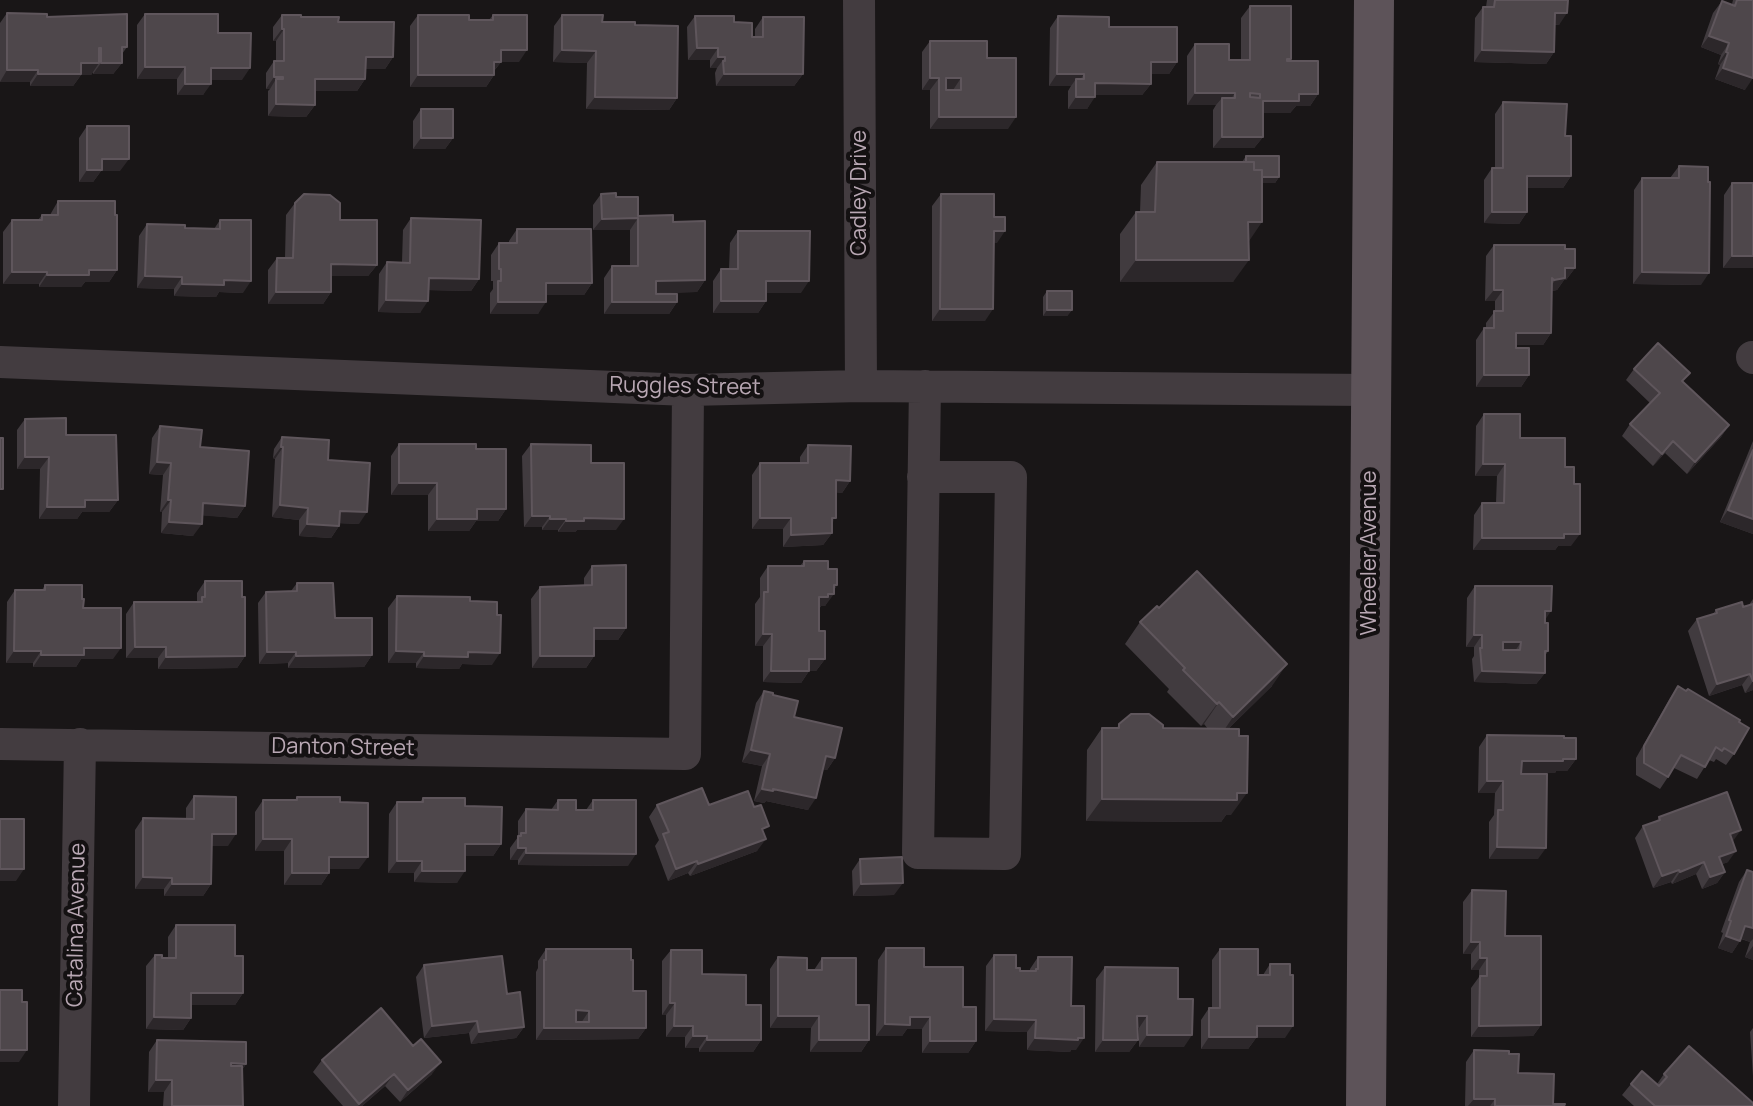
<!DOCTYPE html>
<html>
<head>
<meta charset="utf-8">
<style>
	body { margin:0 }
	canvas { display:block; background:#191617 }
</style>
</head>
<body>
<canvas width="1753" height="1106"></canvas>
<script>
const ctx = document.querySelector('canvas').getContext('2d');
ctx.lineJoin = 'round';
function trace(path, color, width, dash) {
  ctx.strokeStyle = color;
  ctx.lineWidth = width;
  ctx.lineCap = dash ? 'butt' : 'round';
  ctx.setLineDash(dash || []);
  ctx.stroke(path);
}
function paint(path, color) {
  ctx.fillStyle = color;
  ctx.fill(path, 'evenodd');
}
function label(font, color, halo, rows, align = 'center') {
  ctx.font = font + ' Manrope,sans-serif';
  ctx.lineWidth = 8;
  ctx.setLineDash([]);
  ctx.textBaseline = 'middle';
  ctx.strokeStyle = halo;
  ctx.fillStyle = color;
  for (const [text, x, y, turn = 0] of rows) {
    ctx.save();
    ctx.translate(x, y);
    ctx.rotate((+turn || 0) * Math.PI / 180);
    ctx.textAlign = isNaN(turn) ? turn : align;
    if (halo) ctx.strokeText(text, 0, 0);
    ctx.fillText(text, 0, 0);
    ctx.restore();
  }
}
const minor = new Path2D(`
	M 859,0 L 861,386
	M 1752,357 L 1753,358
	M 0,362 L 688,390 L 861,386 L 1371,390
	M 923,477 L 1011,477 L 1005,854 L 918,853 C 921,697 922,542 925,386
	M 0,744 L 685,754 L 688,390
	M 74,1106 L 80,744`);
const major = new Path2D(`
	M 1366,1106 L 1374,0`);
const wall = new Path2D(`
	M 1487,0 L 1568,0 L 1559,25 L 1555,25 L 1554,52 L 1546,64 L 1474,62 L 1475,18 L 1483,7 L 1486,7 Z
	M 1733,0 L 1753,0 L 1745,90 L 1715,79 L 1720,65 L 1718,64 L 1721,55 L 1701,47 L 1713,13 L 1722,1 L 1732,4 Z
	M 1250,6 L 1290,61 L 1318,94 L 1310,106 L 1296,106 L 1290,113 L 1263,113 L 1263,137 L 1254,148 L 1213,148 L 1213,110 L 1216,105 L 1187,105 L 1187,56 L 1195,44 L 1229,60 L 1241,60 L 1241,18 Z
	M 7,13 L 47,17 L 127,47 L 122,54 L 122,63 L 113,74 L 93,74 L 93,72 L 91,75 L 81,75 L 73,86 L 30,86 L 30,82 L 0,82 L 0,23 Z
	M 145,14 L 218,33 L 242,80 L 211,80 L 203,95 L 177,95 L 177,79 L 137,79 L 137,25 Z
	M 282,15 L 338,22 L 393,57 L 385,69 L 366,69 L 365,79 L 357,91 L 315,91 L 315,105 L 306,117 L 268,116 L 268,91 L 270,89 L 266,89 L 266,73 L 274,61 L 276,61 L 276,41 L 273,41 L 273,27 Z
	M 418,15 L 469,20 L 489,20 L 493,15 L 519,62 L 501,62 L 494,71 L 494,75 L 486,87 L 410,87 L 410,26 Z
	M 562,15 L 602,22 L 635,25 L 677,98 L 669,110 L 586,109 L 587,63 L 553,62 L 554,26 Z
	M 695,16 L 734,22 L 752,37 L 755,37 L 755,29 L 763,17 L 803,74 L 794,86 L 716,86 L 715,73 L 717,68 L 710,68 L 710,60 L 688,60 L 687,27 Z
	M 1058,16 L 1109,27 L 1177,62 L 1169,74 L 1151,74 L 1151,84 L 1142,95 L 1095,95 L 1087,109 L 1068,109 L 1068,91 L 1071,86 L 1049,86 L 1050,28 Z
	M 930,41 L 987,58 L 1008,129 L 930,129 L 930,90 L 922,90 L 922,52 Z
	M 1503,102 L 1565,136 L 1571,176 L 1563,188 L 1527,188 L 1527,212 L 1519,224 L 1484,223 L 1484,180 L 1492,168 L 1495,168 L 1495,114 Z
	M 421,109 L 453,138 L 445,149 L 413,149 L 413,121 Z
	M 87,126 L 120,171 L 101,171 L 93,182 L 79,182 L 79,138 Z
	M 1246,156 L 1279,177 L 1275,183 L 1262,183 L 1249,241 L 1233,282 L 1120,282 L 1120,234 L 1136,212 L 1140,212 L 1141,185 L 1157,162 L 1242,162 Z
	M 1679,166 L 1701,285 L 1633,284 L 1634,190 L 1642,178 L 1670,178 Z
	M 1732,183 L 1753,183 L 1753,268 L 1723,268 L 1724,195 Z
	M 601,194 L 616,197 L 638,216 L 673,222 L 705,280 L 697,292 L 656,293 L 656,294 L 677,302 L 669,314 L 604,314 L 604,278 L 612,266 L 630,266 L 630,230 L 593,230 L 593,205 Z
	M 941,194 L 994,217 L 997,243 L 994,243 L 985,321 L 932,321 L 932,206 Z
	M 58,201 L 117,270 L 109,282 L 85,282 L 81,287 L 39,287 L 39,284 L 3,284 L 3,232 L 12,220 L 38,220 L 42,215 L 50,215 Z
	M 295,203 L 340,220 L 377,265 L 368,276 L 331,276 L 331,292 L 323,304 L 268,304 L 268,270 L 277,258 L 285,258 L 286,215 Z
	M 411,218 L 479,279 L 471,291 L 429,290 L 420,313 L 378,312 L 379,274 L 387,262 L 402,262 L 403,230 Z
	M 220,220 L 243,293 L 219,292 L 216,297 L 174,296 L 174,289 L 137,288 L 139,236 L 147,224 L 185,228 L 214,229 Z
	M 517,229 L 592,283 L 584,295 L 546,295 L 538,314 L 490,314 L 490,293 L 493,289 L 493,281 L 491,281 L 491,255 L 499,243 L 509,243 L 509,241 Z
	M 738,231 L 801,293 L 766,293 L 766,301 L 758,313 L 713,313 L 713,281 L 721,269 L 729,269 L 730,243 Z
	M 1494,245 L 1565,249 L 1575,268 L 1566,280 L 1564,280 L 1557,290 L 1552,291 L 1551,333 L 1543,345 L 1516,345 L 1516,348 L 1529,375 L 1521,387 L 1476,387 L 1476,340 L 1484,328 L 1486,328 L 1486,323 L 1495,311 L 1495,301 L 1485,301 L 1486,256 Z
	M 1047,291 L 1072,310 L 1067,316 L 1043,316 L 1043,297 Z
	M 1634,369 L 1683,382 L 1729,425 L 1721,437 L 1687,474 L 1665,453 L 1653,466 L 1622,436 L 1630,424 L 1650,403 L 1626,380 Z
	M 1484,414 L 1565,467 L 1571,546 L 1558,546 L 1555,550 L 1473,550 L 1474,515 L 1482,503 L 1496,503 L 1497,476 L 1475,476 L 1476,426 Z
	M 25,419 L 66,435 L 118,500 L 109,512 L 82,512 L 77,519 L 39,519 L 40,469 L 17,469 L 17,430 Z
	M 160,426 L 200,447 L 245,506 L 237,518 L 202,515 L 193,536 L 161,533 L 162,512 L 160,512 L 163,475 L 149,474 L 152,438 Z
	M 282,437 L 328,460 L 359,524 L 339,523 L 339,526 L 331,538 L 299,536 L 299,520 L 272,517 L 275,459 L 273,458 L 274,449 Z
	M 1753,441 L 1753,534 L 1720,522 Z
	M 399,444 L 476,449 L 506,509 L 498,521 L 476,521 L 469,531 L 428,531 L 428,495 L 391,495 L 391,456 Z
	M 531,444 L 591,463 L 616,530 L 577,530 L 575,532 L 558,532 L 558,530 L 542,530 L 542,527 L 524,527 L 522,456 Z
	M 808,445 L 850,481 L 842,493 L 836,492 L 832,533 L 823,545 L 783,547 L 783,529 L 752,529 L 752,475 L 760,463 L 800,463 L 800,457 Z
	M 804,561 L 828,569 L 837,585 L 825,606 L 821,606 L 819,609 L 819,631 L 825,659 L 816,671 L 809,671 L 801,683 L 763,682 L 763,646 L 755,646 L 755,604 L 760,597 L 760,578 L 768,566 L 800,566 Z
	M 592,566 L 626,628 L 618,640 L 594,640 L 594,656 L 586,668 L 532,668 L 531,599 L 540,587 L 584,585 L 584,578 Z
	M 205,581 L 245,656 L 237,668 L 158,669 L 158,658 L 126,658 L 126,614 L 134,602 L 197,602 L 197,593 Z
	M 297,583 L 372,655 L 364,667 L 288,668 L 288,663 L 259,664 L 258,603 L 266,592 L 291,591 Z
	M 45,585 L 82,599 L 83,608 L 113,659 L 81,659 L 76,667 L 33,667 L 33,663 L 6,663 L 7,602 L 15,590 L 42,590 Z
	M 1475,586 L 1545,621 L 1548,651 L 1545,656 L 1545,673 L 1536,684 L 1474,682 L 1472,659 L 1474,656 L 1474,647 L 1466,647 L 1467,598 Z
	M 397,596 L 470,601 L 492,665 L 462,664 L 459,669 L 416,668 L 416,663 L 388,663 L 388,608 Z
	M 1753,599 L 1753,690 L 1745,693 L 1742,685 L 1709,696 L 1688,631 L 1697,619 L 1713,614 L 1716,610 L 1749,605 Z
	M 1140,622 L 1272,686 L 1228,729 L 1231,815 L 1226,815 L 1221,822 L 1086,821 L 1087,750 L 1102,728 L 1117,728 L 1119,724 L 1163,728 L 1208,729 L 1204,724 L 1201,726 L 1167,692 L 1169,689 L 1125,644 Z
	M 1678,686 L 1739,722 L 1734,754 L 1726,765 L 1716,759 L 1714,762 L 1709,760 L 1697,779 L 1674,768 L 1660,789 L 1636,775 L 1636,758 L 1670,698 Z
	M 764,691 L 773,695 L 835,758 L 827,770 L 823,769 L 808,810 L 766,801 L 764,803 L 754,801 L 762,766 L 742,762 L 756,703 Z
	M 1487,735 L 1564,738 L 1576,759 L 1567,771 L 1556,771 L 1555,773 L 1521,773 L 1538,859 L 1489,859 L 1489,822 L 1494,815 L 1495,793 L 1478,793 L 1479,747 Z
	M 194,796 L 228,846 L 212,846 L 211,884 L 203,896 L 164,896 L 164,889 L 135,889 L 135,830 L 143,818 L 186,819 L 186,808 Z
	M 297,797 L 340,802 L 359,869 L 329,869 L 329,873 L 321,885 L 284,885 L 284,851 L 255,851 L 255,812 L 263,800 L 295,800 Z
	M 423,798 L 465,806 L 501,844 L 493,856 L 465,856 L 457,883 L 414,882 L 414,873 L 388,873 L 389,814 L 397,802 L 420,802 Z
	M 558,800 L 576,810 L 586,810 L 593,800 L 628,866 L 518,865 L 518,860 L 510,860 L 510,848 L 518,837 L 518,821 L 526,809 L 551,810 Z
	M 657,805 L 709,805 L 764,834 L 757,851 L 690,876 L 688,873 L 668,881 L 655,846 L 659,840 L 649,817 Z
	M 1659,817 L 1732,842 L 1728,862 L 1722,864 L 1725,872 L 1717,883 L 1702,889 L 1696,874 L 1672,884 L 1671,882 L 1653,888 L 1635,838 L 1643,826 L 1657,821 Z
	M 860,859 L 894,895 L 853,896 L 852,871 Z
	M 1747,870 L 1753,872 L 1753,960 L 1745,957 L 1750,942 L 1741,939 L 1732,953 L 1718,948 L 1723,933 L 1721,932 L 1739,882 Z
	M 1472,890 L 1505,936 L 1541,1025 L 1533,1036 L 1471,1037 L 1471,988 L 1479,977 L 1479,970 L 1471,970 L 1471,954 L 1463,954 L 1463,902 Z
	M 176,925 L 235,956 L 243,993 L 235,1005 L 191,1005 L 191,1018 L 183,1030 L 146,1029 L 146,966 L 155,955 L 162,958 L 168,958 L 168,937 Z
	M 886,948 L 924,967 L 963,1007 L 976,1041 L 968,1053 L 922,1053 L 922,1029 L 907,1029 L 902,1036 L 876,1036 L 878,960 Z
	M 546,949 L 633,991 L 646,1028 L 638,1039 L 536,1040 L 536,972 L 538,968 L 538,961 Z
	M 1220,949 L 1258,975 L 1263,975 L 1270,964 L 1285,1038 L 1256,1038 L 1248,1049 L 1201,1049 L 1201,1020 L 1209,1008 L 1212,1008 L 1212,960 Z
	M 671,950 L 702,974 L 746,1005 L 761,1040 L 753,1052 L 699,1052 L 699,1048 L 685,1048 L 685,1037 L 666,1037 L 666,1015 L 662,1015 L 662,961 Z
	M 994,955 L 1016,968 L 1020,971 L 1030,971 L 1030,969 L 1038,957 L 1071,1006 L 1076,1050 L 1071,1050 L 1070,1052 L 1027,1050 L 1027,1032 L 985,1031 L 986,966 Z
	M 778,957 L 807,970 L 814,970 L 822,958 L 856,1005 L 869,1040 L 861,1052 L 810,1052 L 811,1028 L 770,1028 L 770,969 Z
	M 424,965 L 507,994 L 524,1027 L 516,1038 L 471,1044 L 469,1033 L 424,1038 L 416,977 Z
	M 1105,967 L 1178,999 L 1184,1047 L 1139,1047 L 1139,1028 L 1137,1028 L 1138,1040 L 1129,1052 L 1095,1052 L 1096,979 Z
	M 1753,1028 L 1753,1076 L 1750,1032 Z
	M 157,1040 L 246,1064 L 242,1070 L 243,1106 L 163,1106 L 164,1092 L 148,1092 L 149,1052 Z
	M 1474,1050 L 1509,1054 L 1518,1073 L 1553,1104 L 1564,1106 L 1465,1106 L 1466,1062 Z
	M 322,1060 L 432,1074 L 400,1102 L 385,1086 L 362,1106 L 343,1106 L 313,1072 Z
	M 1664,1074 L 1753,1106 L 1634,1106 L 1622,1095 L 1631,1084 L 1657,1084 Z`);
const shadedWall = new Path2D(`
	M 1555,13 L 1567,13 L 1559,25 L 1547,24 Z
	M 282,29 L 284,29 L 276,41 L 273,41 Z
	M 1709,36 L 1729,43 L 1721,55 L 1701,47 Z
	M 697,48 L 718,48 L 710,60 L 688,60 Z
	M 501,50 L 527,50 L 519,62 L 501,62 L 492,73 L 486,73 Z
	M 562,50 L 596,51 L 587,63 L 553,62 Z
	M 1482,50 L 1554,52 L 1546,64 L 1474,62 Z
	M 1726,52 L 1728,53 L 1720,65 L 1718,64 Z
	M 366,57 L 393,57 L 385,69 L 358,69 Z
	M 718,57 L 725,57 L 717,68 L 710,68 Z
	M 1151,62 L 1177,62 L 1169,74 L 1143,74 Z
	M 81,63 L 99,63 L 91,75 L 81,75 L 73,86 L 30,86 L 38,74 Z
	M 101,63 L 122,63 L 113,74 L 93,74 Z
	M 145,67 L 185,67 L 177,79 L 137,79 Z
	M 211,68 L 250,68 L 242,80 L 203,80 Z
	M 1723,68 L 1753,78 L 1745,90 L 1715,79 Z
	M 7,70 L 38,70 L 30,82 L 0,82 Z
	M 724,74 L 803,74 L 794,86 L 716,86 Z
	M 1057,74 L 1084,74 L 1076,86 L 1076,79 L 1071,86 L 1049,86 Z
	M 418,75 L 494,75 L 486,87 L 410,87 Z
	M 274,77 L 283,77 L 276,87 L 276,79 L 270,89 L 266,89 Z
	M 930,78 L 939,78 L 930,90 L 922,90 Z
	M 946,78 L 961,78 L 953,90 L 938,90 Z
	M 315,79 L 365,79 L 357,91 L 306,91 Z
	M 1095,83 L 1151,84 L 1142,95 L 1087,95 Z
	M 185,84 L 211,84 L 203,95 L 177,95 Z
	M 1195,93 L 1235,93 L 1227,105 L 1222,98 L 1216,105 L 1187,105 Z
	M 1299,94 L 1318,94 L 1310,106 L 1296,106 L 1290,113 L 1255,113 L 1263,101 Z
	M 595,97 L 677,98 L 669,110 L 586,109 Z
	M 1076,97 L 1095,97 L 1087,109 L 1068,109 Z
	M 276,104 L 315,105 L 306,117 L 268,116 Z
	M 939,117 L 1016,117 L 1008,129 L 930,129 Z
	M 1222,137 L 1263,137 L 1254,148 L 1213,148 Z
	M 421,138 L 453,138 L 445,149 L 413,149 Z
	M 102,159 L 129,159 L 120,171 L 101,171 L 93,182 L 79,182 L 87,170 Z
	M 1527,176 L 1571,176 L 1563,188 L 1519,188 Z
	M 1246,177 L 1279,177 L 1275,183 L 1242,183 Z
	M 1492,212 L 1527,212 L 1519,224 L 1484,223 Z
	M 638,218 L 630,230 L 593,230 L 602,219 Z
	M 1248,222 L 1262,222 L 1247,244 Z
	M 994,231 L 1005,231 L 997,243 L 985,243 Z
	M 1732,256 L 1753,256 L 1753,268 L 1723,268 Z
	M 1136,260 L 1249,260 L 1233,282 L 1120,282 Z
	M 331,264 L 377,265 L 368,276 L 323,276 Z
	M 1565,268 L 1575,268 L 1566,280 L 1564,280 L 1557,290 L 1546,292 Z
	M 89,270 L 117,270 L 109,282 L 85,282 L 81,287 L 39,287 L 47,275 Z
	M 12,272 L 47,272 L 39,284 L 3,284 Z
	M 1642,272 L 1709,273 L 1701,285 L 1633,284 Z
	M 145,276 L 182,277 L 174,289 L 137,288 Z
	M 429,278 L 479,279 L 471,291 L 421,290 Z
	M 224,280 L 251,281 L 243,293 L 219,292 L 216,297 L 174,296 L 182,284 Z
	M 705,280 L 697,292 L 648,293 L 656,281 Z
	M 766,281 L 809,281 L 801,293 L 758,293 Z
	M 546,283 L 592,283 L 584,295 L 538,295 Z
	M 1494,290 L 1503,290 L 1495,301 L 1485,301 Z
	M 276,292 L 331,292 L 323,304 L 268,304 Z
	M 386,300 L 428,301 L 420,313 L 378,312 Z
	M 721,301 L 766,301 L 758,313 L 713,313 Z
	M 498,302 L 546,302 L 538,314 L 490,314 Z
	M 612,302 L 677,302 L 669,314 L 604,314 Z
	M 940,309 L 993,309 L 985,321 L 932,321 Z
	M 1047,310 L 1072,310 L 1067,316 L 1043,316 Z
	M 1516,333 L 1551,333 L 1543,345 L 1508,345 Z
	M 1484,375 L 1529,375 L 1521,387 L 1476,387 Z
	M 1729,425 L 1721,437 L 1687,474 L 1695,462 Z
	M 1673,441 L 1665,453 L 1653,466 L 1662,454 Z
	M 281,447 L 283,447 L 275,459 L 273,458 Z
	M 25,457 L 49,457 L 40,469 L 17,469 Z
	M 157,462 L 171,463 L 163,475 L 149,474 Z
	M 1483,464 L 1505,464 L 1497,476 L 1475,476 Z
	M 836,480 L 850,481 L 842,493 L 828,492 Z
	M 399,483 L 437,483 L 428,495 L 391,495 Z
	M 85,500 L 118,500 L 109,512 L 82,512 L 77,519 L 39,519 L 47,507 Z
	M 168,500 L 171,500 L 162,512 L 160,512 Z
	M 203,503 L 245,506 L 237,518 L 195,515 Z
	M 280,505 L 308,508 L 299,520 L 272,517 Z
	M 477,509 L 506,509 L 498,521 L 476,521 L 469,531 L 428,531 L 437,519 Z
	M 1728,510 L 1753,519 L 1753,534 L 1720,522 Z
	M 340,511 L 367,512 L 359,524 L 332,523 Z
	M 532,516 L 550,516 L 542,527 L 524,527 Z
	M 584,518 L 624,519 L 616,530 L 577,530 L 575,532 L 558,532 L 566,521 Z
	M 760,518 L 791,518 L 783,529 L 752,529 Z
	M 550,519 L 566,519 L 558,530 L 542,530 Z
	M 169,522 L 202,524 L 193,536 L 161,533 Z
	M 307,524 L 339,526 L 331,538 L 299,536 Z
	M 810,533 L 832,533 L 823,545 L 783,547 L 791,535 Z
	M 1564,534 L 1580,534 L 1571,546 L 1558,546 L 1555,550 L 1473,550 L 1482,538 Z
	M 834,585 L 837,585 L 831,594 L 834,594 L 825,606 L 821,606 L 819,609 L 819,597 Z
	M 1545,611 L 1551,611 L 1543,623 Z
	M 594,628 L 626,628 L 618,640 L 585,640 Z
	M 763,634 L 772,634 L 763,646 L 755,646 Z
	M 1474,635 L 1482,635 L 1474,647 L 1466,647 Z
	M 1503,642 L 1521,642 L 1513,654 L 1495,654 Z
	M 135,647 L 166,647 L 158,658 L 126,658 Z
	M 84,648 L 121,648 L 113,659 L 81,659 L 76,667 L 33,667 L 41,655 Z
	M 14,651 L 41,651 L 33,663 L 6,663 Z
	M 396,651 L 424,652 L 416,663 L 388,663 Z
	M 267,652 L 296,652 L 288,663 L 259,664 Z
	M 468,652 L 500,653 L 492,665 L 462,664 L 459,669 L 416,668 L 424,656 Z
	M 372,655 L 364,667 L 288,668 L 296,656 Z
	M 245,656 L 237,668 L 158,669 L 166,657 Z
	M 540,656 L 594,656 L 586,668 L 532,668 Z
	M 809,659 L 825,659 L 816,671 L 809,671 L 801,683 L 763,682 L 771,671 Z
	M 1287,664 L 1272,686 L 1218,739 L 1233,717 Z
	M 1482,671 L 1545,673 L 1536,684 L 1474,682 Z
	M 1750,674 L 1742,685 L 1709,696 L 1717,684 Z
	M 1753,681 L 1753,690 L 1745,693 Z
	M 1219,702 L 1204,724 L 1201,726 L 1217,704 Z
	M 751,750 L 770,754 L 762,766 L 742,762 Z
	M 826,756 L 835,758 L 827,770 L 817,768 Z
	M 1563,759 L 1576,759 L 1567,771 L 1556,771 L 1555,773 L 1513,773 L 1522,761 Z
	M 1487,781 L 1503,781 L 1495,793 L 1478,793 Z
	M 762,789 L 773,789 L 816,798 L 808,810 L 766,801 L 764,803 L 754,801 Z
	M 1247,793 L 1231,815 L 1226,815 L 1221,822 L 1086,821 L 1102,799 Z
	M 1741,830 L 1733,841 L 1730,834 Z
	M 212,834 L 236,834 L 228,846 L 204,846 Z
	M 263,839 L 292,839 L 284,851 L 255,851 Z
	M 766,839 L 757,851 L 690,876 L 698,864 Z
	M 465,844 L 501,844 L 493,856 L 457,856 Z
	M 1497,847 L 1546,848 L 1538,859 L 1489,859 Z
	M 518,848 L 526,848 L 518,860 L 510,860 Z
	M 1736,851 L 1728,862 L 1711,869 L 1719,857 Z
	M 526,853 L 636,854 L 628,866 L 518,865 Z
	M 329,857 L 368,857 L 359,869 L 321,869 Z
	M 397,861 L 422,861 L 414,873 L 388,873 Z
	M 697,861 L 688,873 L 668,881 L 676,869 Z
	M 1704,862 L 1696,874 L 1672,884 L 1680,872 Z
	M 0,869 L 24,869 L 16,881 L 0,881 Z
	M 1679,870 L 1671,882 L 1653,888 L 1662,876 Z
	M 422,871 L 465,871 L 457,883 L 414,882 Z
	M 1725,872 L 1717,883 L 1702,889 L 1710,877 Z
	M 292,873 L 329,873 L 321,885 L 284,885 Z
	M 143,877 L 172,878 L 164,889 L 135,889 Z
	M 903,883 L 894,895 L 853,896 L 861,884 Z
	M 172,884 L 211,884 L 203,896 L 164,896 Z
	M 1745,926 L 1753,928 L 1753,939 L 1750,942 L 1737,937 Z
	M 1726,936 L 1740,941 L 1732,953 L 1718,948 Z
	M 1471,942 L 1480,942 L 1471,954 L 1463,954 Z
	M 1753,946 L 1753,960 L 1745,957 Z
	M 1480,958 L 1487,958 L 1479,970 L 1471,970 Z
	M 191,993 L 243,993 L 235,1005 L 183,1005 Z
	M 670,1003 L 675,1003 L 666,1015 L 662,1015 Z
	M 576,1010 L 589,1011 L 581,1023 L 568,1022 Z
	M 778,1016 L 819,1016 L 811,1028 L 770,1028 Z
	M 1137,1016 L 1147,1016 L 1139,1028 L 1128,1028 Z
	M 154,1017 L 191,1018 L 183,1030 L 146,1029 Z
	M 910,1017 L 930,1017 L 922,1029 L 907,1029 L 902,1036 L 876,1036 L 885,1024 Z
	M 994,1019 L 1036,1020 L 1027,1032 L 985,1031 Z
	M 477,1021 L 469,1033 L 424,1038 L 432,1026 Z
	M 1541,1025 L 1533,1036 L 1471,1037 L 1479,1026 Z
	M 674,1026 L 693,1026 L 685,1037 L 666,1037 Z
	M 1257,1026 L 1293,1026 L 1285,1038 L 1256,1038 L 1248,1049 L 1201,1049 L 1209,1037 Z
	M 524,1027 L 516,1038 L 471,1044 L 479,1032 Z
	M 544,1028 L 646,1028 L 638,1039 L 536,1040 Z
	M 1147,1035 L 1192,1035 L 1184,1047 L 1139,1047 Z
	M 693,1036 L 707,1036 L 699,1048 L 685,1048 Z
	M 1035,1038 L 1084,1038 L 1076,1050 L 1071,1050 L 1070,1052 L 1027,1050 Z
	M 707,1040 L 761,1040 L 753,1052 L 699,1052 Z
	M 819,1040 L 869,1040 L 861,1052 L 810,1052 Z
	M 1103,1040 L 1138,1040 L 1129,1052 L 1095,1052 Z
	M 930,1041 L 976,1041 L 968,1053 L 922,1053 Z
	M 0,1050 L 27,1050 L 19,1062 L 0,1062 Z
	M 441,1062 L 432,1074 L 400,1102 L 408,1090 Z
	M 231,1063 L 246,1064 L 238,1076 L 222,1075 Z
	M 394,1074 L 385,1086 L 362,1106 L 358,1106 Z
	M 156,1080 L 172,1080 L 164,1092 L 148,1092 Z
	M 1474,1099 L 1495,1099 L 1490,1106 L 1468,1106 Z`);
const building = new Path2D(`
	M 1495,0 L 1568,0 L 1567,13 L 1555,13 L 1554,52 L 1482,50 L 1483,7 L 1494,7 Z
	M 1737,0 L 1753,0 L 1753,78 L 1723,68 L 1728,53 L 1726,52 L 1729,43 L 1709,36 L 1722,1 L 1735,6 Z
	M 1250,6 L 1291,6 L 1291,59 L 1287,59 L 1287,61 L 1318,61 L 1318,94 L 1299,94 L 1299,101 L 1263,101 L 1263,137 L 1222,137 L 1222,98 L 1235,98 L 1235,93 L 1195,93 L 1195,44 L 1229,44 L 1229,60 L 1250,60 ZM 1250,93 L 1260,94 L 1260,98 L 1250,97 Z
	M 7,13 L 47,14 L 47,17 L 127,14 L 127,47 L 122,47 L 122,63 L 101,63 L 101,48 L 99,48 L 99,63 L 81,63 L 81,74 L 38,74 L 38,70 L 7,70 Z
	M 145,14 L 218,14 L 218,33 L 251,33 L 250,68 L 211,68 L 211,84 L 185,84 L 185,67 L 145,67 Z
	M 282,15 L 301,15 L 301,17 L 339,17 L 338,22 L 394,22 L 393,57 L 366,57 L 365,79 L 315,79 L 315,105 L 276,104 L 276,79 L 283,79 L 283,77 L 274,77 L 274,61 L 284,61 L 284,29 L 282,29 Z
	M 418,15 L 469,15 L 469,20 L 493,20 L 493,15 L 527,15 L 527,50 L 501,50 L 501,62 L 494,62 L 494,75 L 418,75 Z
	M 562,15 L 603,15 L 602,22 L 635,22 L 635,25 L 678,26 L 677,98 L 595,97 L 596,51 L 562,50 Z
	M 695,16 L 734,16 L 734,22 L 752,23 L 752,37 L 763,37 L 763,17 L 804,17 L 803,74 L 724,74 L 723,61 L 725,61 L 725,57 L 718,57 L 718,48 L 697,48 Z
	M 1058,16 L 1109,17 L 1109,27 L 1177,27 L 1177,62 L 1151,62 L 1151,84 L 1095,83 L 1095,97 L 1076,97 L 1076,79 L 1084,79 L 1084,74 L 1057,74 Z
	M 930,41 L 987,41 L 987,58 L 1016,58 L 1016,117 L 939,117 L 939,78 L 930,78 ZM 946,78 L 961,78 L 961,90 L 946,90 Z
	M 1503,102 L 1567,104 L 1565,136 L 1571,136 L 1571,176 L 1527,176 L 1527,212 L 1492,212 L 1492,168 L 1503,168 Z
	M 421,109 L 453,109 L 453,138 L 421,138 Z
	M 87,126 L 129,126 L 129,159 L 102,159 L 102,170 L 87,170 Z
	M 1246,156 L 1279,156 L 1279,177 L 1262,177 L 1262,170 L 1254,170 L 1254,162 L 1246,162 Z
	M 1157,162 L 1254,162 L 1254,170 L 1262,170 L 1262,222 L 1248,222 L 1249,260 L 1136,260 L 1136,212 L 1155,212 Z
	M 1679,166 L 1708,167 L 1708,182 L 1710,182 L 1709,273 L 1642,272 L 1642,178 L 1679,178 Z
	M 1732,183 L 1753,183 L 1753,256 L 1732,256 Z
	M 616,193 L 616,197 L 638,197 L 638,216 L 673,215 L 673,222 L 705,221 L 705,280 L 656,281 L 656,294 L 677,294 L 677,302 L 612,302 L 612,266 L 638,266 L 638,218 L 602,219 L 601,194 Z
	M 304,194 L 330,195 L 340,203 L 340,220 L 377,220 L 377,265 L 331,264 L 331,292 L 276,292 L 277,258 L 293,258 L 295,203 Z
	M 941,194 L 994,194 L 994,217 L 1005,217 L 1005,231 L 994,231 L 993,309 L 940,309 Z
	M 58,201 L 115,201 L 115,215 L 117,215 L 117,270 L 89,270 L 89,275 L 47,275 L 47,272 L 12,272 L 12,220 L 42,220 L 42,215 L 58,215 Z
	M 411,218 L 481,220 L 479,279 L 429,278 L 428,301 L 386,300 L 387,262 L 410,263 Z
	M 220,220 L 251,220 L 251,281 L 224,280 L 224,285 L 182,284 L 182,277 L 145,276 L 147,224 L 185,225 L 185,228 L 220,229 Z
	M 517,229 L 591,229 L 592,283 L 546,283 L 546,302 L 498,302 L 498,281 L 501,281 L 501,269 L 499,269 L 499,243 L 517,243 Z
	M 738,231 L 810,231 L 809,281 L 766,281 L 766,301 L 721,301 L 721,269 L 738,269 Z
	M 1494,245 L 1565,245 L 1565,249 L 1575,249 L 1575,268 L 1565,268 L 1565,278 L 1554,280 L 1552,278 L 1551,333 L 1516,333 L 1516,348 L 1529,348 L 1529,375 L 1484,375 L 1484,328 L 1494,328 L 1494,311 L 1503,311 L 1503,290 L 1494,290 Z
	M 1047,291 L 1072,291 L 1072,310 L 1047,310 Z
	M 1658,343 L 1690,373 L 1682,381 L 1729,425 L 1695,462 L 1673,441 L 1662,454 L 1630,424 L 1660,393 L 1634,369 Z
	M 1484,414 L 1520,414 L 1520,438 L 1565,438 L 1565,467 L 1574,467 L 1574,484 L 1580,484 L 1580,534 L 1564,534 L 1564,538 L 1482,538 L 1482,503 L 1504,503 L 1505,464 L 1483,464 Z
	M 66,418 L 66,435 L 116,435 L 118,500 L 85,500 L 85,507 L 47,507 L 49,457 L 25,457 L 25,419 Z
	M 160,426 L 202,430 L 200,447 L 249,451 L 245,506 L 203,503 L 202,524 L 169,522 L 171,500 L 168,500 L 171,463 L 157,462 Z
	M 282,437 L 329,440 L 328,460 L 370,463 L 367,512 L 340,511 L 339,526 L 307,524 L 308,508 L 280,505 L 283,447 L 281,447 Z
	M 0,438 L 3,438 L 3,489 L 0,489 Z
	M 399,444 L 476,444 L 476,449 L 506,449 L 506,509 L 477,509 L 477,519 L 437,519 L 437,483 L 399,483 Z
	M 531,444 L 591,445 L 591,463 L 624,463 L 624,519 L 584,518 L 584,521 L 566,521 L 566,519 L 550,519 L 550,516 L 532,516 Z
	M 808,445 L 851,446 L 850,481 L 836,480 L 836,518 L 832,518 L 832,533 L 791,535 L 791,518 L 760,518 L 760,463 L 808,463 Z
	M 1753,450 L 1753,519 L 1728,510 Z
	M 804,561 L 828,561 L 828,569 L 837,569 L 837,585 L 834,585 L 834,594 L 828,594 L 828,597 L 819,597 L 819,631 L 825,631 L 825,659 L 809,659 L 809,671 L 771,671 L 772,634 L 763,634 L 764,592 L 768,592 L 768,566 L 804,566 Z
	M 626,565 L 626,628 L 594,628 L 594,656 L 540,656 L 540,587 L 592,585 L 592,566 Z
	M 1197,571 L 1287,664 L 1233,717 L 1219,702 L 1217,704 L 1183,670 L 1185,668 L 1140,622 L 1157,606 L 1159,608 Z
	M 205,581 L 242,581 L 242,597 L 245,597 L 245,656 L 166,657 L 166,647 L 135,647 L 134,602 L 202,602 L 202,597 L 205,597 Z
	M 297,583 L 333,583 L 335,618 L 372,618 L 372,655 L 296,656 L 296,652 L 267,652 L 266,592 L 297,591 Z
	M 45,585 L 82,585 L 82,599 L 84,599 L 83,608 L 121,608 L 121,648 L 84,648 L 84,655 L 41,655 L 41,651 L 14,651 L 15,590 L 45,590 Z
	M 1475,586 L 1552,586 L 1551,611 L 1545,611 L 1545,623 L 1548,623 L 1548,651 L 1545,651 L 1545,673 L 1482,671 L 1480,648 L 1482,648 L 1482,635 L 1474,635 ZM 1503,642 L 1521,642 L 1520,650 L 1503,650 Z
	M 397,596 L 470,597 L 470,601 L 497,602 L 497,615 L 501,615 L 500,653 L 468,652 L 468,657 L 424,656 L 424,652 L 396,651 Z
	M 1742,602 L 1743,607 L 1753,604 L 1753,681 L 1750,674 L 1717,684 L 1697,619 L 1717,613 L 1716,610 Z
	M 1678,686 L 1686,691 L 1688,689 L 1740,720 L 1739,722 L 1749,728 L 1734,754 L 1724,748 L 1722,751 L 1716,747 L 1705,767 L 1681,755 L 1668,777 L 1644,763 L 1644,746 Z
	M 764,691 L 773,693 L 773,695 L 798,701 L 794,717 L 842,728 L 835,758 L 826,756 L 816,798 L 773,789 L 773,791 L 762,789 L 770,754 L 751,750 Z
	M 1131,714 L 1149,714 L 1163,725 L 1163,728 L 1239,729 L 1239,736 L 1248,736 L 1247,793 L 1237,793 L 1237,800 L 1102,799 L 1102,728 L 1119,728 L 1119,724 Z
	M 1487,735 L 1564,736 L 1564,738 L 1576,738 L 1576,759 L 1563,759 L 1563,761 L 1522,761 L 1521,774 L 1547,774 L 1546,848 L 1497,847 L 1498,810 L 1503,810 L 1503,781 L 1487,781 Z
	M 702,788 L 709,805 L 748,791 L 754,807 L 761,805 L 769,826 L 762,829 L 766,839 L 698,864 L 697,861 L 676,869 L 663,834 L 669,832 L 657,805 Z
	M 1727,792 L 1741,830 L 1730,834 L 1736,851 L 1719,857 L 1725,872 L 1710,877 L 1704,862 L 1680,872 L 1679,870 L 1662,876 L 1643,826 L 1660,820 L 1659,817 Z
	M 194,796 L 236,797 L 236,834 L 212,834 L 211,884 L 172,884 L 172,878 L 143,877 L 143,818 L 194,819 Z
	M 297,797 L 340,797 L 340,802 L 368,803 L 368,857 L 329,857 L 329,873 L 292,873 L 292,839 L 263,839 L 263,800 L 297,800 Z
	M 423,798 L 465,798 L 465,806 L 502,807 L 501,844 L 465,844 L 465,871 L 422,871 L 422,861 L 397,861 L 397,802 L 423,802 Z
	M 558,800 L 576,800 L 576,810 L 593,810 L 593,800 L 636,800 L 636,854 L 526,853 L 526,848 L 518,848 L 518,836 L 521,836 L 521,833 L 526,833 L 526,809 L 558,810 Z
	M 0,819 L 24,819 L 24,869 L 0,869 Z
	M 902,857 L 903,883 L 861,884 L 860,859 Z
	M 1747,870 L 1753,872 L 1753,928 L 1745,926 L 1740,941 L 1726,936 L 1731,921 L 1729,920 Z
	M 1472,890 L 1506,891 L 1505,936 L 1541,936 L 1541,1025 L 1479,1026 L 1480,976 L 1487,976 L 1487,958 L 1480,958 L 1480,942 L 1471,942 Z
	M 176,925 L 235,925 L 235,956 L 243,956 L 243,993 L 191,993 L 191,1018 L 154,1017 L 155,955 L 162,955 L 162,958 L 176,958 Z
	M 886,948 L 924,948 L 924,967 L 963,967 L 963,1007 L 976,1007 L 976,1041 L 930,1041 L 930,1017 L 910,1017 L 910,1025 L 885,1024 Z
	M 546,949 L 631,949 L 631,960 L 633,960 L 633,991 L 646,991 L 646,1028 L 544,1028 L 544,960 L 546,960 ZM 576,1010 L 589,1011 L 589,1022 L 576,1022 Z
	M 1220,949 L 1258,949 L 1258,975 L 1270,975 L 1270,964 L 1290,964 L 1290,975 L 1293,975 L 1293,1026 L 1257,1026 L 1257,1037 L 1209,1037 L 1209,1008 L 1220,1008 Z
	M 671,950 L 702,950 L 702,974 L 746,975 L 746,1005 L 761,1005 L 761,1040 L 707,1040 L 707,1036 L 693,1036 L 693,1026 L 674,1026 L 675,1003 L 670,1003 Z
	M 994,955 L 1016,955 L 1016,968 L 1020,968 L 1020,971 L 1036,971 L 1036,969 L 1038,969 L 1038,957 L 1072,957 L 1071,1006 L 1084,1006 L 1084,1038 L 1078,1038 L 1078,1040 L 1035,1038 L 1036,1020 L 994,1019 Z
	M 502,956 L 507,994 L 520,992 L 524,1027 L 479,1032 L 477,1021 L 432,1026 L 424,965 Z
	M 778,957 L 807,958 L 807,970 L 822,970 L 822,958 L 856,958 L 856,1005 L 869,1005 L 869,1040 L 819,1040 L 819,1016 L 778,1016 Z
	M 1105,967 L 1178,968 L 1178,999 L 1193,999 L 1192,1035 L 1147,1035 L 1147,1016 L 1137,1016 L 1138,1040 L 1103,1040 Z
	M 0,990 L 22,990 L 22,1002 L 27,1002 L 27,1050 L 0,1050 Z
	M 381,1008 L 413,1046 L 421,1039 L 441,1062 L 408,1090 L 394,1074 L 359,1104 L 322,1060 Z
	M 157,1040 L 246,1042 L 246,1064 L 231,1063 L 231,1066 L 242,1066 L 243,1106 L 172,1106 L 172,1080 L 156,1080 Z
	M 1689,1046 L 1753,1103 L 1753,1106 L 1655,1106 L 1631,1084 L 1642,1071 L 1659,1086 L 1667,1077 L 1664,1074 Z
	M 1474,1050 L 1509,1051 L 1509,1054 L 1519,1054 L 1518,1073 L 1554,1074 L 1553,1104 L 1565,1104 L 1564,1106 L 1495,1106 L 1495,1099 L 1474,1099 Z`);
const streetNames = [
	["Cadley Drive",860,193,-90],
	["Ruggles Street",685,387,1],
	["Wheeler Avenue",1370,553,-90],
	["Danton Street",343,748,1],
	["Catalina Avenue",77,925,-89]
];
trace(minor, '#433c40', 32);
trace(major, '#5d5359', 40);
paint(wall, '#413b3f');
paint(shadedWall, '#2c272a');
paint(building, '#4e474b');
trace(building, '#5f565c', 2);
label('22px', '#b9a8b4', '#141112', streetNames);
</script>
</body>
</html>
